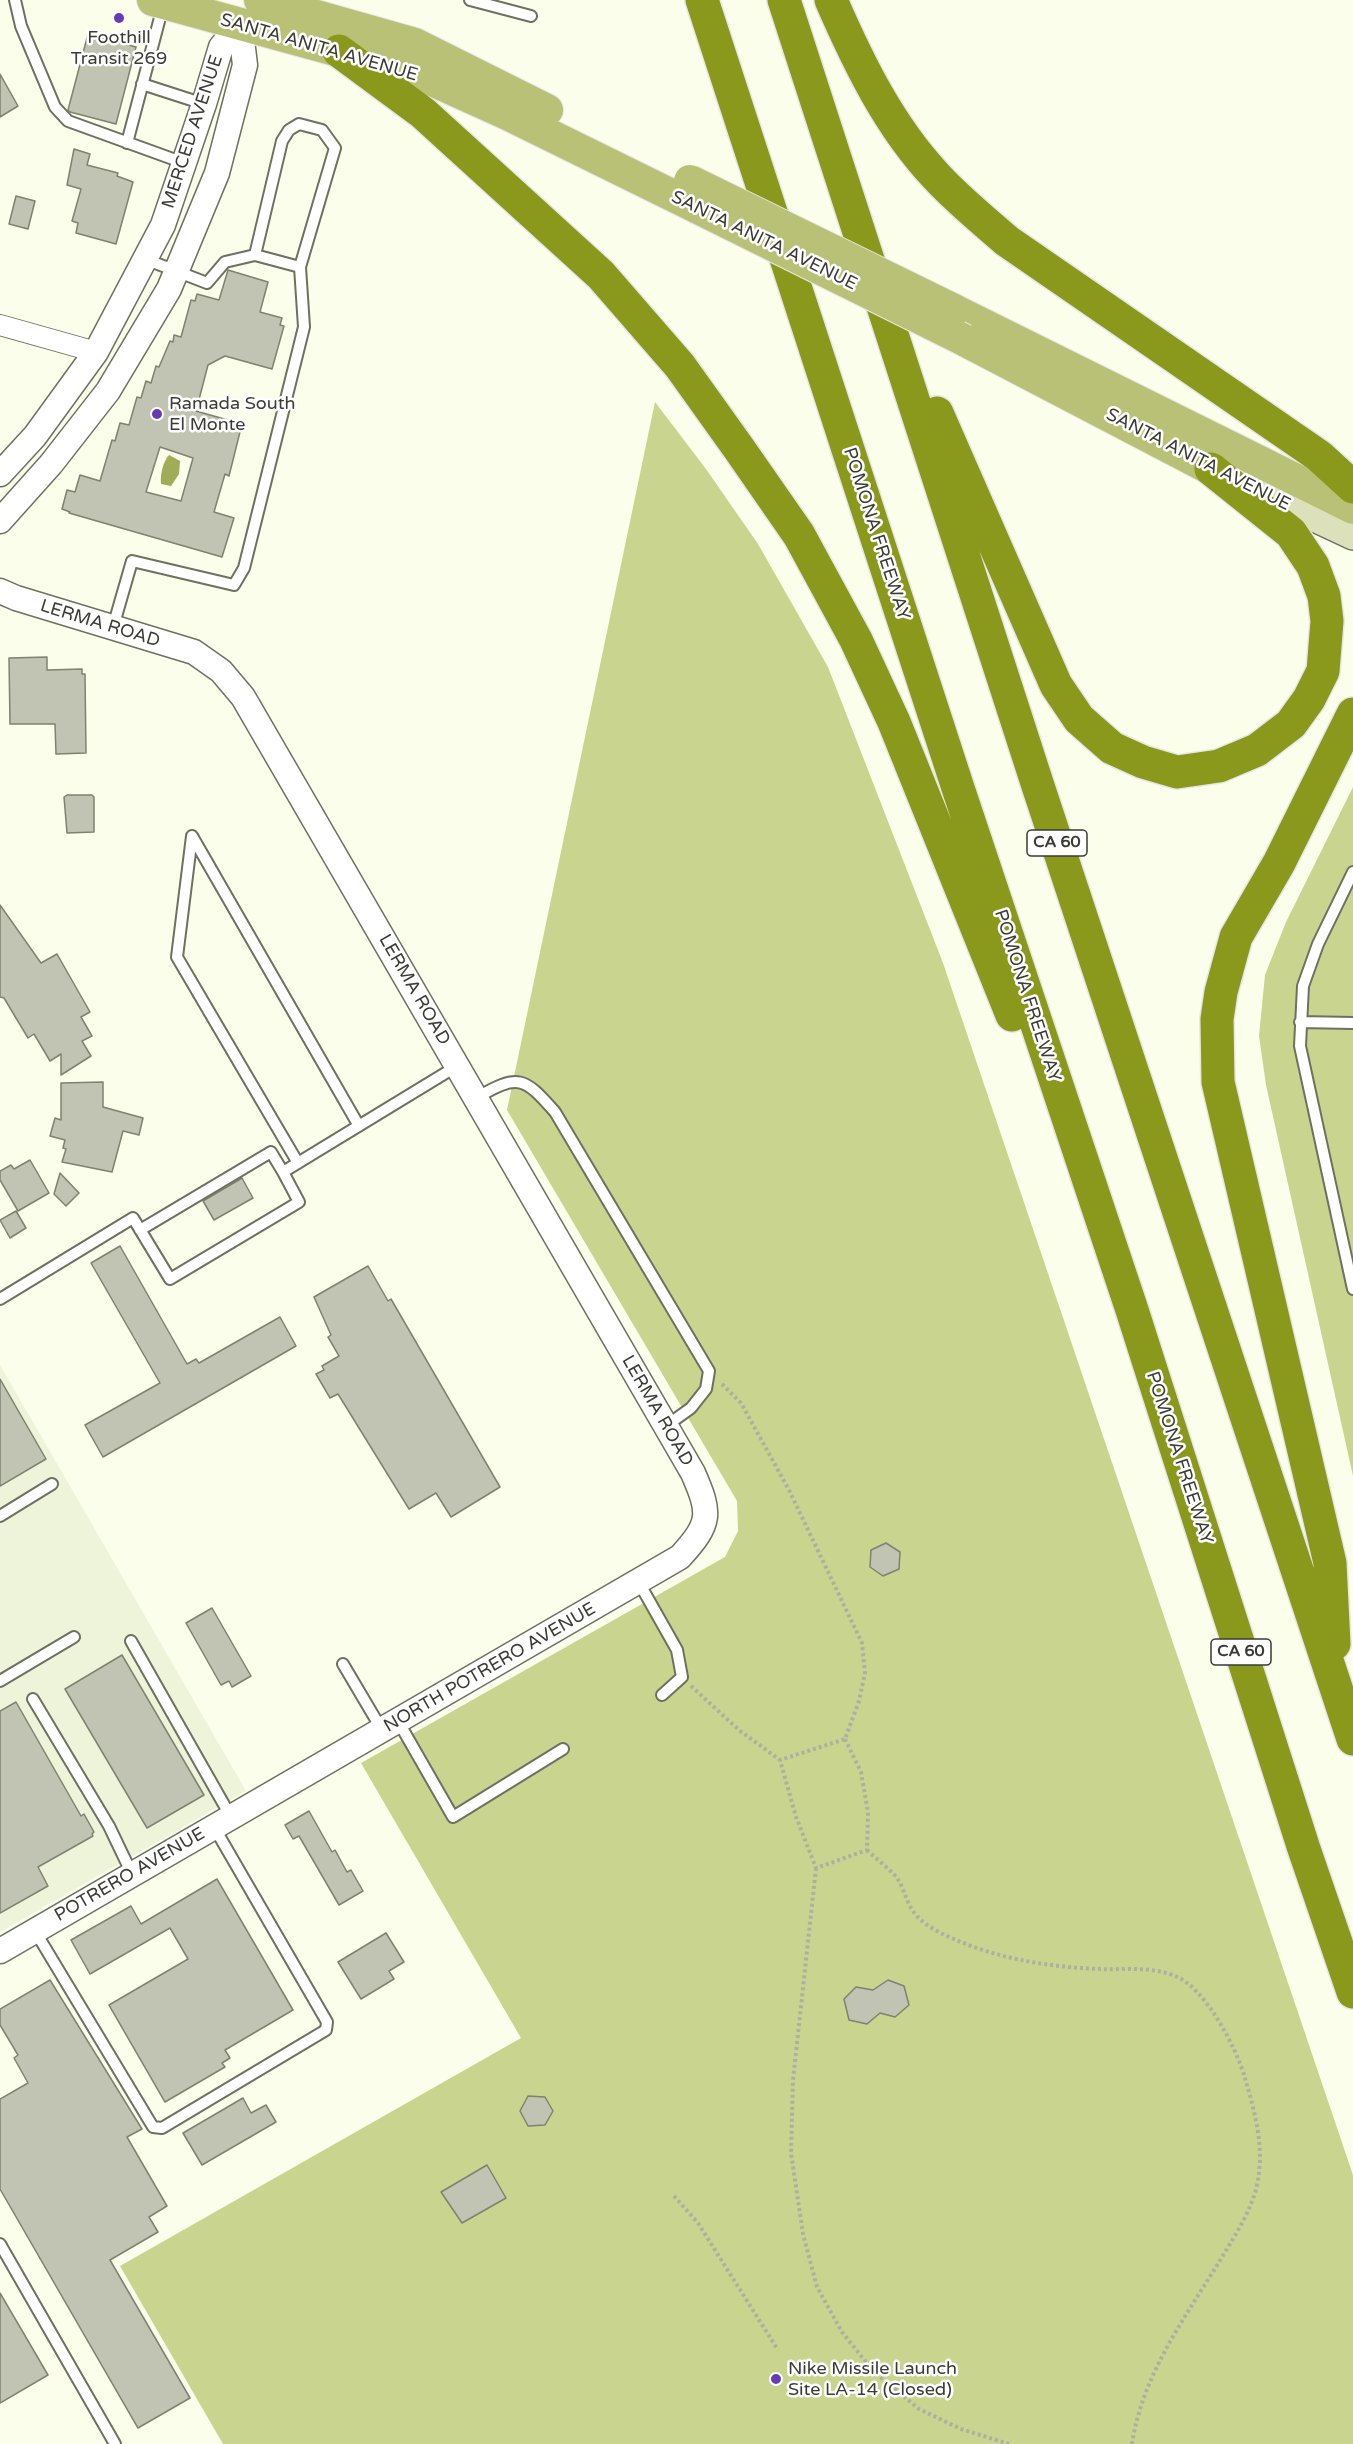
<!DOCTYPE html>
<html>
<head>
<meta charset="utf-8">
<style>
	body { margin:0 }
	canvas { display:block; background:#fafeea }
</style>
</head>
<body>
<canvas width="1353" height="2444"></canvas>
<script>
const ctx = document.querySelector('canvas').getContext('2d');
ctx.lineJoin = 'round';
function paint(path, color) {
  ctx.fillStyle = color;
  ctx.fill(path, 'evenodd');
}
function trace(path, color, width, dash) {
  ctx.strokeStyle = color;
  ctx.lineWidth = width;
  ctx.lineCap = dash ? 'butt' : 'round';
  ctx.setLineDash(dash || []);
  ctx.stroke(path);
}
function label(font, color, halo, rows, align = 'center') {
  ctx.font = font + ' "Varela Round",sans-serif';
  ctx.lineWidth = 5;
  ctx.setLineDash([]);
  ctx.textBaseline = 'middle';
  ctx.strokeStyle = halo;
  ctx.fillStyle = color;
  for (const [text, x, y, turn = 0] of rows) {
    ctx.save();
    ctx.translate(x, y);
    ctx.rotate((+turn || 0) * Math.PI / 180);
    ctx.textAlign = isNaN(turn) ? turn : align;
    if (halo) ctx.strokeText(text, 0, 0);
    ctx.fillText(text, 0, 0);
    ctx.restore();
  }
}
const built = new Path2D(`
	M 0,1365 L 246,1791 L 0,1932 Z`);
const green = new Path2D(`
	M 655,402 L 706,469 L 758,544 L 828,667 L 943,963 L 1353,2175 L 1353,2444 L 223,2444 L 120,2266 L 521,2038 L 361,1763 L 725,1557 L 738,1531 L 737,1501 L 507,1110 Z
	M 1353,787 L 1353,1476 L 1266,1085 L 1259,1036 L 1265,975 L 1286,922 Z`);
const water = new Path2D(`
	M 169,455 L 180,461 L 179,474 L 171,486 L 161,484 C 160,474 163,462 169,455 Z`);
const building = new Path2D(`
	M 88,34 L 136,47 L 116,124 L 70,112 L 68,110 Z
	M 0,74 L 18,106 L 0,117 Z
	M 74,149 L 90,154 L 87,165 L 118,173 L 117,176 L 133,182 L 116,244 L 76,233 L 78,223 L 72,221 L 81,189 L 67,185 Z
	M 16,196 L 35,201 L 28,229 L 9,224 Z
	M 228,270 L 268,282 L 260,312 L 282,318 L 280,325 L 284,326 L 272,369 L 225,356 L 208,365 L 196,411 L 242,424 L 229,476 L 225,474 L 214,512 L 234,518 L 222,557 L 69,513 L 70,512 L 62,509 L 67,490 L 75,492 L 80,475 L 100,481 L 112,440 L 115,441 L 120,423 L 129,425 L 137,397 L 141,398 L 146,381 L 151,383 L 156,366 L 159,367 L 170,341 L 173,342 L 174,335 L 181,337 L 191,300 L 195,301 L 197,294 L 219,300 ZM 160,447 L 193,458 L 181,501 L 146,492 Z
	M 47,657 L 47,670 L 82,669 L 82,674 L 85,674 L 86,753 L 56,754 L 55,724 L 10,724 L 9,658 Z
	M 67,795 L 92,795 L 94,797 L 94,832 L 67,833 L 64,797 Z
	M 0,905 L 41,963 L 57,954 L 90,1012 L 81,1017 L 92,1036 L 82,1041 L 91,1056 L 61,1075 L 61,1054 L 50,1061 L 34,1034 L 28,1038 L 4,998 L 0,997 Z
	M 103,1082 L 103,1107 L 143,1118 L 139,1135 L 123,1131 L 112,1172 L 62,1162 L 66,1149 L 63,1148 L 65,1140 L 50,1136 L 55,1118 L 61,1120 L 61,1083 Z
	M 30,1160 L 49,1193 L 18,1211 L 0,1180 L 0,1171 L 11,1165 L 14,1169 Z
	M 60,1173 L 79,1193 L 66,1206 L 54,1194 Z
	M 242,1178 L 253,1198 L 214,1220 L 203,1201 Z
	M 16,1211 L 26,1228 L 10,1238 L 0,1220 Z
	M 120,1246 L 187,1364 L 196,1359 L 199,1363 L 280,1317 L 296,1346 L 103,1457 L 85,1425 L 160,1383 L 91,1263 Z
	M 368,1266 L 388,1301 L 391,1299 L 500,1487 L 451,1517 L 436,1493 L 409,1509 L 338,1394 L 330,1398 L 316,1374 L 324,1370 L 322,1366 L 339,1356 L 328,1337 L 331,1335 L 314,1297 Z
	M 0,1379 L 46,1459 L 0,1486 Z
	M 886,1543 L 900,1552 L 899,1569 L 883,1576 L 870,1567 L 871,1550 Z
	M 212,1608 L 251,1676 L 232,1687 L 229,1681 L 221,1685 L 186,1623 Z
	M 122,1655 L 204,1795 L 147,1828 L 65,1689 Z
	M 16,1702 L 81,1816 L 84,1814 L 94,1832 L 92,1834 L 93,1836 L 38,1867 L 48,1886 L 0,1913 L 0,1711 Z
	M 309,1811 L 332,1852 L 335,1850 L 347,1872 L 351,1870 L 363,1891 L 339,1905 L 299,1836 L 293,1839 L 285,1825 Z
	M 217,1879 L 293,2010 L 225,2050 L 230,2058 L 222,2063 L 225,2067 L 165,2102 L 109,2005 L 188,1959 L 170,1928 L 90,1974 L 71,1940 L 131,1906 L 141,1924 Z
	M 386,1933 L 404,1962 L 389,1971 L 394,1979 L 361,1999 L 338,1962 Z
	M 50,1980 L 142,2129 L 127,2137 L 167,2206 L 149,2217 L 158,2232 L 110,2260 L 190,2398 L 138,2428 L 0,2189 L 0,2099 L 28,2083 L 14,2058 L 18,2055 L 0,2025 L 0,2009 Z
	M 888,1980 L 904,1986 L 909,2005 L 895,2017 L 880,2013 L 867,2024 L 849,2020 L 844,1999 L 856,1987 L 873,1990 Z
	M 528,2096 L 545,2097 L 553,2111 L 545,2125 L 528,2126 L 520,2111 Z
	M 243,2098 L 251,2113 L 266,2105 L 276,2122 L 202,2165 L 183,2133 Z
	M 487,2165 L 506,2198 L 462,2223 L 441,2192 Z
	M 0,2293 L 48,2375 L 0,2403 Z`);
const path = new Path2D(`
	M 722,1384 L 741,1403 L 789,1490 L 862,1643 L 865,1673 L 859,1701 L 845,1739
	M 691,1686 L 739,1730 L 780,1760
	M 845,1739 L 861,1772 L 868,1812 L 867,1850 L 816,1868 L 796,1817 L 780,1760 Z
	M 867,1850 C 876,1859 889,1868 897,1878 C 904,1888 906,1901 913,1911 C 923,1926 944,1935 961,1942 C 1005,1960 1052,1967 1099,1969 C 1124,1970 1151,1966 1175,1976 C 1205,1987 1237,2049 1245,2078 C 1255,2113 1265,2148 1257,2185 C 1251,2212 1234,2237 1219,2262 C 1184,2319 1142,2376 1132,2444
	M 816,1868 L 793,2080 L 791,2153 L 803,2234 L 817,2287 L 842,2332 L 873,2371 L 919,2409 L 961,2429 L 1009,2444
	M 674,2196 L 698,2223 L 778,2350`);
const service = new Path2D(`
	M 15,0 L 21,26 L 55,107 L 68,121 L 184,163
	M 470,0 L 531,16
	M 142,84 L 204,104
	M 127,143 L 163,6
	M 145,259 L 207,283 L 225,262 L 255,255
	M 113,627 L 132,561 L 234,585 L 244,568 L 304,327 L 300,267 L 335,148 L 322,130 L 299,124 L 289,130 L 282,141 L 255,255 L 300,267
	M 1353,872 L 1318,944 L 1303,986 L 1300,1046 L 1353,1289
	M 1300,1022 L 1353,1023
	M 476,1098 C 519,1073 524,1077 555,1112 L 709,1371 L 706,1389 L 691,1408 L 666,1426
	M 298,1163 L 177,957 L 192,836 L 359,1126
	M 140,1230 L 271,1152 L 283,1172
	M 0,1299 L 133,1218 L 170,1279 L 299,1202 L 283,1172 L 457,1066
	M 0,1516 L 52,1484
	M 638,1581 L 677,1650 L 682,1677 L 662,1695
	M 131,1641 L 231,1817
	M 343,1664 L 382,1730
	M 0,1681 L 74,1637
	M 33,1699 L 109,1826 L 132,1874
	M 398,1721 L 453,1817 L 563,1749
	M 35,1931 L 153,2127 L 162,2128 L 326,2030 L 327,2022 L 214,1827
	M 0,2244 L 115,2444`);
const minor = new Path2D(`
	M 0,325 L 96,352`);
const tertiary = new Path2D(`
	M 0,474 L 35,436 L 96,352 L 163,225 L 204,104 L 221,47 L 240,24
	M 0,521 L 51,464 L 108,391 L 169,289 L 217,173 L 245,65 L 240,24
	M 0,591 L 16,598 L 194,652 L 221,671 L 243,697 L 693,1473 C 711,1514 711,1523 680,1557 L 0,1951`);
const secondary = new Path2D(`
	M 1242,484 L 1353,536`);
const primary = new Path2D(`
	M 153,0 L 339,51 L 434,81 L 507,114 L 698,208
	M 260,0 L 415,44 L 547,110
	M 954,310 L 1353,508
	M 964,340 L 1211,469`);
const motorway = new Path2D(`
	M 702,0 L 958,788 L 1132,1310 L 1304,1849 L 1353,1992
	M 784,0 L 1038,786 L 1353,1739
	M 831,0 C 858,62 889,126 936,176 C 958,200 983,220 1007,241 L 1319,456 L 1353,487
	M 339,51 L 423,113 L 601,275 L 680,366 L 740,450 L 799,535 L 856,640 L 894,722 L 1012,1015
	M 937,413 L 1056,685 L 1079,719 L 1112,748 L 1143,762 L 1177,772 L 1219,766 L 1257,750 L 1291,724 L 1309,699 L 1323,671 L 1327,621 L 1324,596 L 1313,566 L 1291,533 L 1211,469
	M 1334,1644 L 1330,1563 L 1218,1082 L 1217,1019 L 1221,992 L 1236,937 L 1279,863 L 1353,714`);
const primaryBridge = new Path2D(`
	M 690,181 L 954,310
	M 698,208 L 964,340`);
const markers = [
	[119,18,6,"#683bb2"],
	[157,414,6,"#683bb2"],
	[776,2379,6,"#683bb2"]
];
const shields = [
	[1057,843,60],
	[1241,1652,60]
];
const shieldNames = [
	["CA 60",1057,843],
	["CA 60",1241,1652]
];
const poiNames = [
	["Foothill",119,38,"center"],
	["Transit 269",119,59,"center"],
	["Ramada South",169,404],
	["El Monte",169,425],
	["Nike Missile Launch",788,2369],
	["Site LA-14 (Closed)",788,2390]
];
const streetNames = [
	["SANTA ANITA AVENUE",319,48,16],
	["MERCED AVENUE",193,132,-72],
	["SANTA ANITA AVENUE",764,241,26],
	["SANTA ANITA AVENUE",1198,460,27],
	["POMONA FREEWAY",876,534,72],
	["LERMA ROAD",100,624,17],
	["LERMA ROAD",414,990,60],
	["POMONA FREEWAY",1027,996,72],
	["LERMA ROAD",657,1411,60],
	["POMONA FREEWAY",1179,1458,72],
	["NORTH POTRERO AVENUE",490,1668,-30],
	["POTRERO AVENUE",130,1875,-30]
];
paint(built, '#eef4d9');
paint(green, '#c9d58e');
paint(water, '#a0ac58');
paint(building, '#c1c4b2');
trace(building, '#7e8270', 1.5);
trace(service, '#6e7160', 14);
trace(minor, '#6e7160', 22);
trace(tertiary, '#6e7160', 27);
trace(secondary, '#6e7160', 30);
trace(primary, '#e7e7e7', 34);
trace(motorway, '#e7e7e7', 36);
trace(path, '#adb0a1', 4, [3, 3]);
trace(service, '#fff', 10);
trace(minor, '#fff', 20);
trace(tertiary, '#fff', 24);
trace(secondary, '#dce0bb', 27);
trace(primary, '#b9c177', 32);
trace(motorway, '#8a981c', 33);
trace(primaryBridge, '#e7e7e7', 34, []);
trace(primaryBridge, '#b9c177', 32);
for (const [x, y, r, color] of markers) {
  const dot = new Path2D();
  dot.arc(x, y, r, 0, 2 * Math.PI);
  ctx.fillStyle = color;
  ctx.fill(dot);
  trace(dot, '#fff', 2);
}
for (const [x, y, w] of shields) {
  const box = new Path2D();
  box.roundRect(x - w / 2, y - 13, w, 26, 4.5);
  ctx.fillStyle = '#fff';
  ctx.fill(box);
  trace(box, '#3a3b34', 1.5);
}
label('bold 16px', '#3a3b34', null, shieldNames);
label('18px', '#3a3b34', '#fff', poiNames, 'left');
label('18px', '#3a3b34', '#fff', streetNames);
</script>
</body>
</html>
